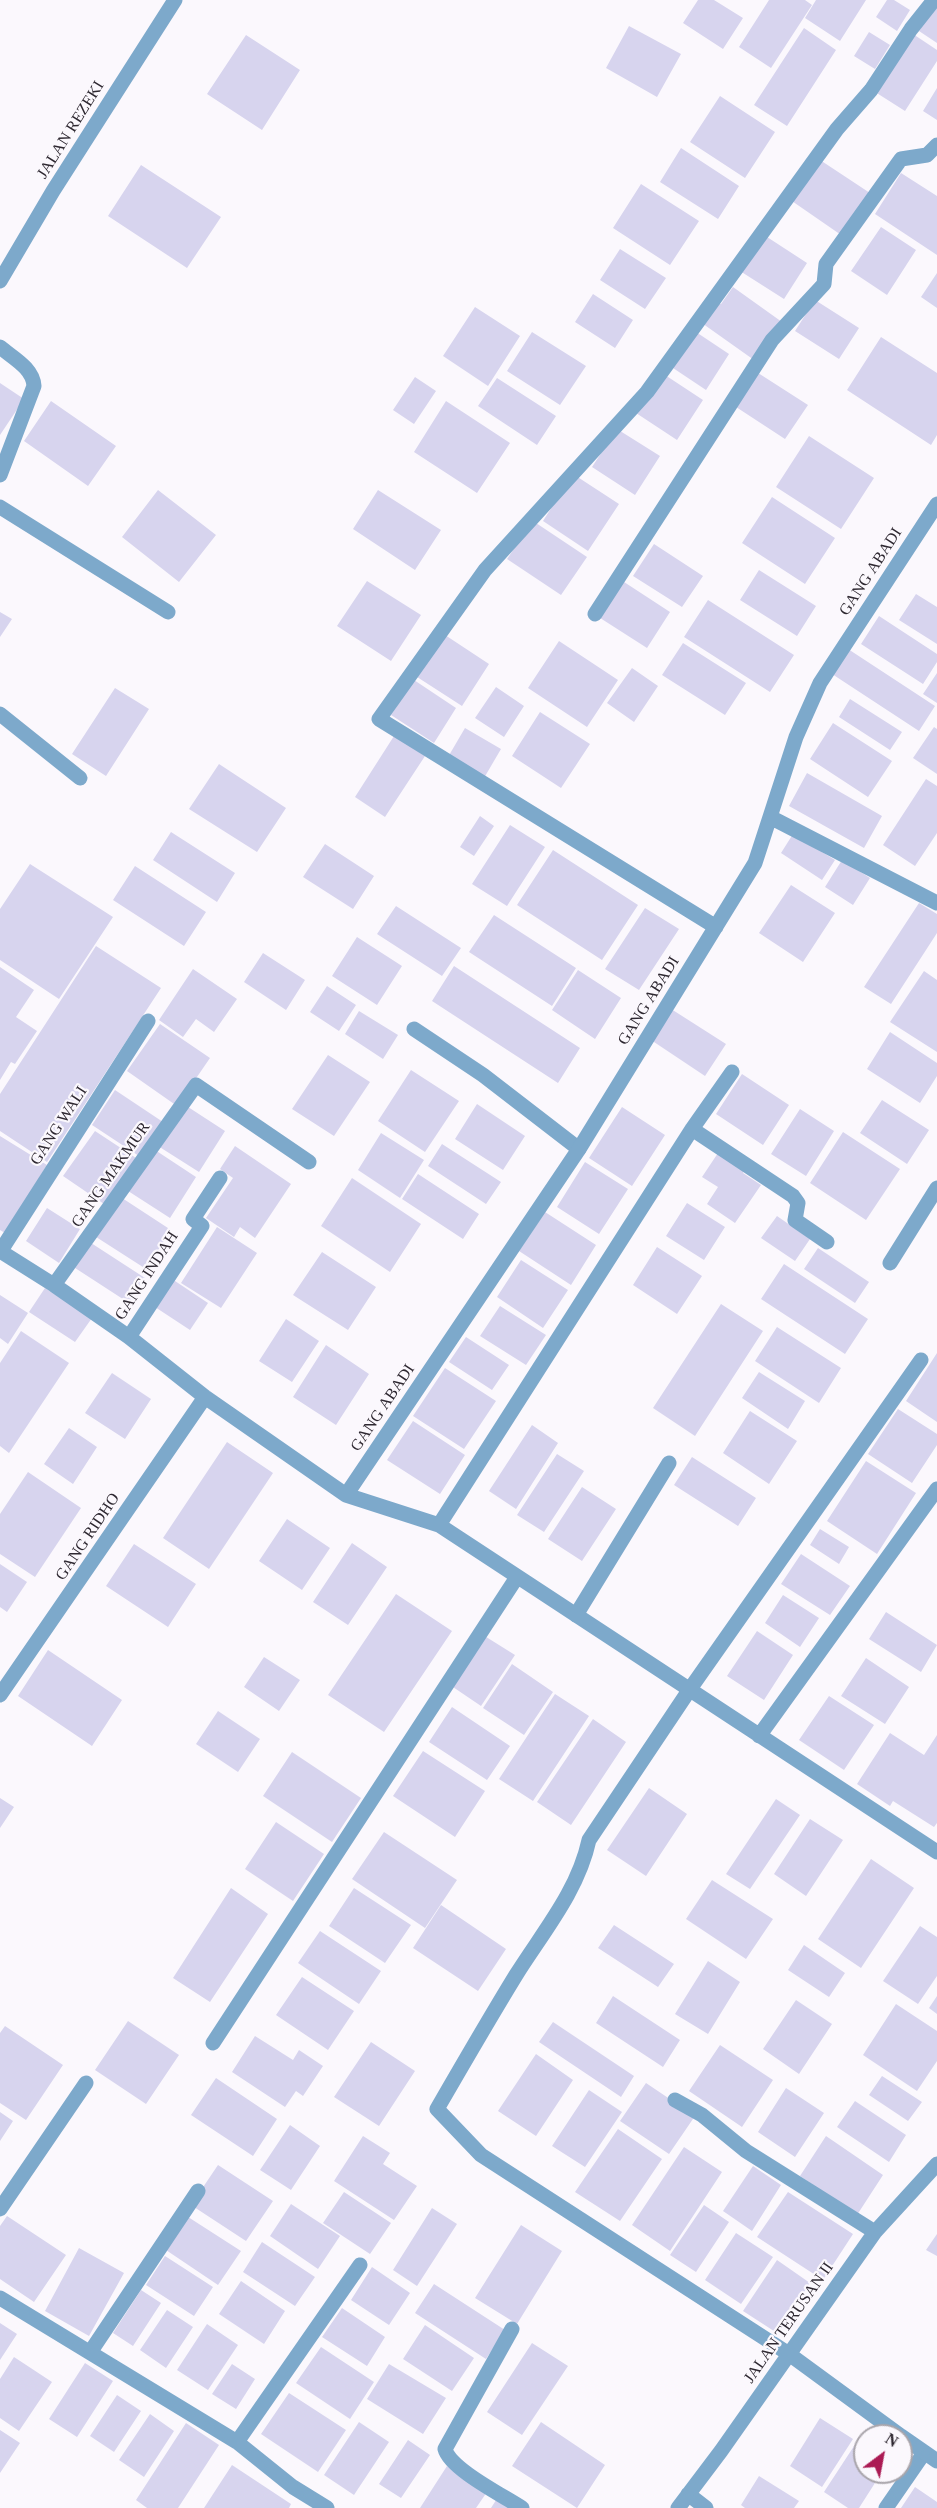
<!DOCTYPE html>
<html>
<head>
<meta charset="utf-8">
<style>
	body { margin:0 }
	#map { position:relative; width:937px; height:2508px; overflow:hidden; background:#fbf8fd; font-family:"Times New Roman",serif }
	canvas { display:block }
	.north { position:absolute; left:853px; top:2424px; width:60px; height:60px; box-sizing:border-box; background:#fbf8fd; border:2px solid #a9a5ab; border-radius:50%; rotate:32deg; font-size:16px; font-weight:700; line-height:24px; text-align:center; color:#2e2831 }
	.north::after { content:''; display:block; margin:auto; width:21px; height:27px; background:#ab1b54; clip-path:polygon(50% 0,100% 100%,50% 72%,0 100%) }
</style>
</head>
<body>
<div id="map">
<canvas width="937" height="2508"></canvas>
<div class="north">N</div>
</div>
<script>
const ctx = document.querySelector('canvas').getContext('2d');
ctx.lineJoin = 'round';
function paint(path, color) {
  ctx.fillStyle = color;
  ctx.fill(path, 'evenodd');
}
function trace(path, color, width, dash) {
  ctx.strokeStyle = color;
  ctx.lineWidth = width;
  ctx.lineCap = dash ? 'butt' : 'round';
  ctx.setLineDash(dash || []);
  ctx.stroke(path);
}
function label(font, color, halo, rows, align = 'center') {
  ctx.font = font + ' "Times New Roman",serif';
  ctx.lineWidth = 4.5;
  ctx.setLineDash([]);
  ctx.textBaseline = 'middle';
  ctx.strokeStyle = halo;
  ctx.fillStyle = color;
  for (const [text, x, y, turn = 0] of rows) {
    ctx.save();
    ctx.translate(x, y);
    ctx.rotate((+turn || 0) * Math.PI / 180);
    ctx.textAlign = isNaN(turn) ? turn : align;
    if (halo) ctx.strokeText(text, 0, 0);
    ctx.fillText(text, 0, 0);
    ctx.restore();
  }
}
const building = new Path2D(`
	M 698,0 L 714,0 L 743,18 L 723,49 L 683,23 Z
	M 769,0 L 805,0 L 812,5 L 771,68 L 739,47 Z
	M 816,0 L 866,0 L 840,41 L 805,18 Z
	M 887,0 L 894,0 L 910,10 L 897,31 L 876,17 Z
	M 937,3 L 937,43 L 919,31 Z
	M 629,26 L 681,54 L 657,97 L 606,68 Z
	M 804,28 L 836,50 L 787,126 L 754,105 Z
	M 869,32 L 890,45 L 875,69 L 854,56 Z
	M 910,32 L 937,50 L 937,61 L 905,111 L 872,90 Z
	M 246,35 L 300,70 L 262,130 L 207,94 Z
	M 937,88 L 937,120 L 923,111 Z
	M 720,96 L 775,132 L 745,178 L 690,142 Z
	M 681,148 L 739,186 L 718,219 L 660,182 Z
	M 817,158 L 873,195 L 844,237 L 789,199 Z
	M 141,165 L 221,217 L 187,268 L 108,216 Z
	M 901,173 L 937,196 L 937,255 L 875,214 Z
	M 641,184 L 699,221 L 670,265 L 613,228 Z
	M 881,227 L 916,250 L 887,295 L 851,271 Z
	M 764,235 L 807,263 L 784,299 L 740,271 Z
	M 620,249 L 666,278 L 645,309 L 600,280 Z
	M 937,273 L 937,308 L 921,297 Z
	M 733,287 L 782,322 L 754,360 L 699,321 L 714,301 L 721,304 Z
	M 593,294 L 633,320 L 615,348 L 575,322 Z
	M 815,300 L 859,328 L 839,359 L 795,331 Z
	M 475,307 L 520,336 L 488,386 L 443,356 Z
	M 693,330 L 729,354 L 706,390 L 670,366 Z
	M 532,332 L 586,366 L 560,405 L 507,371 Z
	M 881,337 L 937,373 L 937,435 L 931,445 L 847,390 Z
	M 755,371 L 808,405 L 785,439 L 733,405 Z
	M 662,373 L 703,400 L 677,440 L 636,413 Z
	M 415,377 L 436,391 L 414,424 L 393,410 Z
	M 497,378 L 556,416 L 537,445 L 478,406 Z
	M 0,383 L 24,399 L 0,435 Z
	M 51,401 L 116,446 L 88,486 L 24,441 Z
	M 446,401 L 510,443 L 477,493 L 414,452 Z
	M 617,429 L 660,456 L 635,495 L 592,467 Z
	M 809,436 L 874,478 L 841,529 L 776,487 Z
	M 573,474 L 619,504 L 588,551 L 543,521 Z
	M 158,490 L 216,535 L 179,582 L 122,537 Z
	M 378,490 L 441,530 L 415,570 L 353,529 Z
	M 772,497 L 835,538 L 805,584 L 742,543 Z
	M 533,521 L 587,557 L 561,595 L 507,559 Z
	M 654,544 L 703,576 L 682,607 L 633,576 Z
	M 759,570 L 816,606 L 797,636 L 740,600 Z
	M 621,580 L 670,612 L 647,648 L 597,616 Z
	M 367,581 L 421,615 L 391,661 L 337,626 Z
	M 916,594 L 937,607 L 937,644 L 899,620 Z
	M 708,600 L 794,655 L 770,692 L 684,637 Z
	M 0,612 L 12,619 L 0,637 Z
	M 879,616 L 937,654 L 937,662 L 923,684 L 861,644 Z
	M 442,633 L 489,664 L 462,706 L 414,675 Z
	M 559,641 L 618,680 L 587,727 L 528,688 Z
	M 683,643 L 746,683 L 725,715 L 662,675 Z
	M 845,647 L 935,706 L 919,731 L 829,672 Z
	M 632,668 L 658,686 L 634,722 L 607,703 Z
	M 937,673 L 937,703 L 923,694 Z
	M 414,680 L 456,708 L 434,743 L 391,715 Z
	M 496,687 L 524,706 L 504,737 L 475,718 Z
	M 115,688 L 149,709 L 106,776 L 72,754 Z
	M 850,699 L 902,732 L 890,750 L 839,717 Z
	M 540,712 L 590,744 L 561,788 L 512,756 Z
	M 833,723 L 892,761 L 868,797 L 810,759 Z
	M 934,727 L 937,729 L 937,774 L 913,758 Z
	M 465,728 L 501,749 L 484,778 L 448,757 Z
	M 394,736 L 425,756 L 385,817 L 355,797 Z
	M 219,764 L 286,808 L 257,852 L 189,809 Z
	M 807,773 L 882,816 L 864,848 L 789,806 Z
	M 926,779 L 937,786 L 937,833 L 915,866 L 883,845 Z
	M 480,816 L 494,826 L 474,856 L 460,847 Z
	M 510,825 L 545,847 L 507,906 L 472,884 Z
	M 171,832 L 235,873 L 217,902 L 153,860 Z
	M 793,834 L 835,860 L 822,880 L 781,853 Z
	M 325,844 L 374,876 L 353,909 L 303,877 Z
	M 553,850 L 638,905 L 602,960 L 517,905 Z
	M 842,860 L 870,878 L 853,905 L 825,887 Z
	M 30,864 L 113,917 L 59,999 L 0,960 L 0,909 Z
	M 135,866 L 206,912 L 184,946 L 113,900 Z
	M 791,885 L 835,913 L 803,962 L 759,933 Z
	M 919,903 L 937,914 L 937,933 L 891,1004 L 864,987 Z
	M 396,906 L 461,948 L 442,976 L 377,934 Z
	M 645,908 L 679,929 L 639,990 L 605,969 Z
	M 494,915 L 576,968 L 552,1006 L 469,952 Z
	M 357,937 L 402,966 L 377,1005 L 332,976 Z
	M 96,946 L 161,988 L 47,1162 L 0,1131 L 0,1094 Z
	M 263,953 L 305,980 L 286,1010 L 244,982 Z
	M 454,966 L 580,1048 L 558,1083 L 432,1001 Z
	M 0,967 L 34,990 L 16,1017 L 37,1031 L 15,1064 L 11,1062 L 0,1080 Z
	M 193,969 L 237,999 L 214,1032 L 196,1019 L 183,1037 L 159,1020 Z
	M 578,970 L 621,998 L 595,1039 L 552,1010 Z
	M 924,971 L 937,980 L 937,1052 L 890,1022 Z
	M 327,986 L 356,1005 L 339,1031 L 310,1012 Z
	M 668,1007 L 726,1044 L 705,1076 L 648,1038 Z
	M 359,1011 L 398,1035 L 383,1059 L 345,1034 Z
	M 160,1024 L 210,1058 L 177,1106 L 127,1071 Z
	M 890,1032 L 937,1063 L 937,1076 L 920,1103 L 867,1069 Z
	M 328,1055 L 370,1082 L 334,1136 L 292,1109 Z
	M 411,1070 L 459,1101 L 425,1152 L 378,1121 Z
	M 742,1074 L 789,1105 L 763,1145 L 716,1114 Z
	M 115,1090 L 163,1122 L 139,1156 L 92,1125 Z
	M 882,1100 L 929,1130 L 907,1164 L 860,1133 Z
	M 477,1104 L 525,1136 L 503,1170 L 455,1139 Z
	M 185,1105 L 225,1131 L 199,1172 L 158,1146 Z
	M 622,1107 L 665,1135 L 632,1186 L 589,1158 Z
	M 800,1109 L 834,1131 L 806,1176 L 771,1154 Z
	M 95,1131 L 136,1158 L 104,1204 L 63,1176 Z
	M 843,1132 L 900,1169 L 866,1220 L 810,1183 Z
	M 381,1133 L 424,1160 L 400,1198 L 358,1170 Z
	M 0,1136 L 47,1165 L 5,1233 L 0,1230 Z
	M 442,1144 L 501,1182 L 486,1204 L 428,1166 Z
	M 235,1146 L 291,1184 L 255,1238 L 240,1227 L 234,1237 L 206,1218 L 233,1178 L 220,1169 Z
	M 152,1148 L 196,1177 L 170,1218 L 125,1189 Z
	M 720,1150 L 746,1167 L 743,1173 L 761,1185 L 735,1223 L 707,1204 L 718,1187 L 702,1177 Z
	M 585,1162 L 628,1189 L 599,1234 L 557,1207 Z
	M 418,1174 L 479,1214 L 463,1239 L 402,1199 Z
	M 352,1178 L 421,1224 L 390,1272 L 321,1226 Z
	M 119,1196 L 171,1230 L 146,1269 L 93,1235 Z
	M 687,1203 L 725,1227 L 704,1260 L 666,1236 Z
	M 47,1208 L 80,1229 L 59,1263 L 26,1241 Z
	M 545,1212 L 596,1245 L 571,1285 L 519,1251 Z
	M 777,1216 L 810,1239 L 795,1261 L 761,1238 Z
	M 217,1227 L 257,1253 L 221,1308 L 181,1283 Z
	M 88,1241 L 145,1278 L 129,1303 L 72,1266 Z
	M 657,1247 L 702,1276 L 677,1314 L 633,1285 Z
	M 818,1248 L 869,1282 L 855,1303 L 804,1269 Z
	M 322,1252 L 376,1287 L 348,1330 L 293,1295 Z
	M 521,1260 L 568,1290 L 543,1328 L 497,1297 Z
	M 784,1264 L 868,1319 L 845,1354 L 761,1299 Z
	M 172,1279 L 208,1303 L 190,1330 L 155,1307 Z
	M 45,1288 L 92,1318 L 75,1342 L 29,1312 Z
	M 0,1295 L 28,1313 L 8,1344 L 0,1338 Z
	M 721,1304 L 763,1331 L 695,1436 L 653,1408 Z
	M 500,1306 L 546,1335 L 526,1365 L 480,1336 Z
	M 286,1319 L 319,1341 L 292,1382 L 259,1361 Z
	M 777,1327 L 841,1368 L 819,1403 L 755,1361 Z
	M 21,1331 L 69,1363 L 9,1453 L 0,1446 L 0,1363 Z
	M 466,1337 L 509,1365 L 492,1390 L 449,1362 Z
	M 326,1345 L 369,1374 L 336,1425 L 293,1397 Z
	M 937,1353 L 937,1422 L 906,1401 Z
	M 445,1368 L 496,1401 L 464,1449 L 413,1416 Z
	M 759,1372 L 805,1401 L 788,1429 L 742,1398 Z
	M 112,1373 L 151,1399 L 125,1439 L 85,1413 Z
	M 898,1409 L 937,1434 L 937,1445 L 912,1483 L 868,1454 Z
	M 750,1411 L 797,1441 L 769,1484 L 723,1453 Z
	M 413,1421 L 465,1455 L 440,1494 L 387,1460 Z
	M 532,1425 L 558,1443 L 516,1509 L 489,1491 Z
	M 69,1428 L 97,1447 L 73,1484 L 44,1464 Z
	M 227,1442 L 273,1473 L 209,1569 L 163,1538 Z
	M 557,1454 L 584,1471 L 544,1532 L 517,1515 Z
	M 692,1457 L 756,1498 L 738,1526 L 674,1485 Z
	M 866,1461 L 916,1493 L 877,1554 L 827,1521 Z
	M 28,1472 L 81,1508 L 35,1577 L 0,1554 L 0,1514 Z
	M 582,1487 L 616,1509 L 582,1561 L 548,1539 Z
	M 287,1519 L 330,1548 L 302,1590 L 259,1561 Z
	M 820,1529 L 849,1547 L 839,1564 L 810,1545 Z
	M 352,1543 L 387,1567 L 348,1625 L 313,1602 Z
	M 134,1544 L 196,1584 L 168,1627 L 106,1586 Z
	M 801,1554 L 850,1586 L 830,1615 L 781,1584 Z
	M 0,1564 L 27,1582 L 7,1612 L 0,1607 Z
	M 396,1594 L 452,1631 L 384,1732 L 328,1695 Z
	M 783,1595 L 819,1618 L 800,1647 L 765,1623 Z
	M 886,1612 L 937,1645 L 921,1672 L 869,1639 Z
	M 757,1631 L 793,1655 L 764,1700 L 727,1676 Z
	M 483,1635 L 515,1655 L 481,1706 L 450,1685 Z
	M 48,1650 L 122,1700 L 92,1746 L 18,1696 Z
	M 264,1657 L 300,1680 L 279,1711 L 244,1687 Z
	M 866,1658 L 909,1687 L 885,1724 L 841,1696 Z
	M 512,1664 L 553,1692 L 524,1735 L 483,1708 Z
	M 555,1694 L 589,1716 L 533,1801 L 499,1779 Z
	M 829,1696 L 874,1725 L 844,1770 L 799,1740 Z
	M 452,1707 L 510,1746 L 487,1780 L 429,1742 Z
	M 218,1711 L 260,1739 L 238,1772 L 196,1744 Z
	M 593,1719 L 626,1742 L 571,1825 L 537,1802 Z
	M 890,1733 L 924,1755 L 937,1735 L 937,1823 L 934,1827 L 893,1801 L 890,1806 L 857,1784 Z
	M 423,1751 L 485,1791 L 455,1837 L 393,1796 Z
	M 292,1752 L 361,1798 L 332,1842 L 263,1796 Z
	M 649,1788 L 687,1814 L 646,1876 L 607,1850 Z
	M 0,1798 L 14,1807 L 0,1828 Z
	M 776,1799 L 800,1815 L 750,1889 L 726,1874 Z
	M 810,1819 L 843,1840 L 806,1896 L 774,1874 Z
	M 276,1822 L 324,1854 L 293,1901 L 245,1869 Z
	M 384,1832 L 457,1880 L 425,1928 L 352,1879 Z
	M 871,1859 L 914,1888 L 861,1968 L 818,1939 Z
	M 712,1880 L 773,1919 L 746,1959 L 686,1919 Z
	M 231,1888 L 268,1914 L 210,2002 L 173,1978 Z
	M 354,1888 L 411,1925 L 385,1963 L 329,1926 Z
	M 441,1905 L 506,1949 L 478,1991 L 413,1948 Z
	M 614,1925 L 674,1964 L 658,1987 L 598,1948 Z
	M 920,1926 L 937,1937 L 937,1976 L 918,2004 L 883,1981 Z
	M 320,1931 L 381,1971 L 359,2004 L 298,1963 Z
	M 804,1945 L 845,1973 L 829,1997 L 788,1970 Z
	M 708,1961 L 740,1982 L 708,2034 L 675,2014 Z
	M 302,1977 L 354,2011 L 328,2050 L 276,2015 Z
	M 613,1996 L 680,2040 L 663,2067 L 596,2023 Z
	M 937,1996 L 937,2014 L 929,2008 Z
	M 796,2000 L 832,2024 L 799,2074 L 763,2049 Z
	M 896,2004 L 937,2031 L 937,2061 L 917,2091 L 863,2055 Z
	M 128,2021 L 179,2055 L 146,2104 L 95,2070 Z
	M 553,2022 L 634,2076 L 621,2097 L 539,2042 Z
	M 5,2026 L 63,2065 L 26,2120 L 0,2103 L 0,2033 Z
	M 255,2036 L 293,2060 L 299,2050 L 323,2066 L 303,2096 L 296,2091 L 285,2107 L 232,2072 Z
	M 371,2042 L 415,2071 L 379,2126 L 334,2097 Z
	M 720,2045 L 773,2080 L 742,2127 L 689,2091 Z
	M 536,2054 L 573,2080 L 536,2136 L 498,2111 Z
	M 882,2076 L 922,2102 L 908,2121 L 869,2095 Z
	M 216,2078 L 277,2119 L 253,2156 L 191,2115 Z
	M 646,2083 L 695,2116 L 669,2154 L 620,2121 Z
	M 786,2088 L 824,2113 L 795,2157 L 758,2132 Z
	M 589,2090 L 622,2112 L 585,2167 L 552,2146 Z
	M 855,2101 L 906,2135 L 889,2162 L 837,2127 Z
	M 0,2112 L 13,2121 L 0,2141 Z
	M 290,2125 L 320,2146 L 291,2190 L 260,2170 Z
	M 618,2129 L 662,2159 L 620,2221 L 575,2192 Z
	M 363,2136 L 390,2153 L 383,2164 L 417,2186 L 394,2220 L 334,2181 Z
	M 826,2136 L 883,2175 L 857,2215 L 800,2176 Z
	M 684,2147 L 722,2172 L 670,2251 L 632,2225 Z
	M 218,2165 L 273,2201 L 246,2241 L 191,2205 Z
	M 753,2166 L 781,2185 L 752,2231 L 723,2211 Z
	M 344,2192 L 391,2223 L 370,2254 L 323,2223 Z
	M 788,2192 L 853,2234 L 823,2280 L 757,2237 Z
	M 291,2204 L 340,2236 L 318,2269 L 270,2236 Z
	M 704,2205 L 729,2222 L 696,2272 L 670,2255 Z
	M 432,2208 L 457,2224 L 417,2286 L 393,2270 Z
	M 185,2215 L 241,2251 L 218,2285 L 163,2248 Z
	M 7,2216 L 66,2255 L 34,2302 L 0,2279 L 0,2226 Z
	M 521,2225 L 562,2251 L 517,2324 L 475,2298 Z
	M 736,2233 L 773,2257 L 741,2304 L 705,2280 Z
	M 937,2234 L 937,2256 L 926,2250 Z
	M 262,2242 L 315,2277 L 295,2306 L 243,2272 Z
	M 79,2248 L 124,2273 L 89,2336 L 45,2311 Z
	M 165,2256 L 213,2287 L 194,2316 L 146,2285 Z
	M 777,2260 L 810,2283 L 777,2333 L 743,2311 Z
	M 372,2267 L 410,2293 L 389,2325 L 351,2300 Z
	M 241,2281 L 285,2311 L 264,2344 L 219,2314 Z
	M 434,2284 L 505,2330 L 486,2359 L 415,2313 Z
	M 141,2290 L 161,2303 L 133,2346 L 113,2333 Z
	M 342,2308 L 385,2337 L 367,2366 L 322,2337 Z
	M 167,2310 L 193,2327 L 166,2368 L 140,2350 Z
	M 0,2323 L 17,2334 L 0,2360 Z
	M 207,2324 L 238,2345 L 208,2390 L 177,2370 Z
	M 425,2325 L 474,2358 L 452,2391 L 403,2359 Z
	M 532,2343 L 568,2366 L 522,2435 L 487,2412 Z
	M 321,2347 L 374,2382 L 350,2419 L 296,2383 Z
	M 14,2357 L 52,2382 L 19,2431 L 0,2418 L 0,2379 Z
	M 85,2363 L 113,2381 L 77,2437 L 49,2419 Z
	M 232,2364 L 255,2379 L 236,2409 L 212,2394 Z
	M 389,2364 L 446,2398 L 423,2434 L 367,2399 Z
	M 289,2393 L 346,2430 L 318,2472 L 261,2434 Z
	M 117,2395 L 141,2411 L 114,2452 L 90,2436 Z
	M 150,2414 L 174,2431 L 144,2477 L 119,2460 Z
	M 820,2418 L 853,2439 L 822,2487 L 790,2466 Z
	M 359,2422 L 389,2442 L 354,2495 L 324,2475 Z
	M 541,2422 L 605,2465 L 577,2508 L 512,2466 Z
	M 186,2423 L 219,2445 L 178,2508 L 147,2508 L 136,2500 Z
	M 0,2430 L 20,2443 L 0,2473 Z
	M 408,2440 L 430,2455 L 401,2498 L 379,2484 Z
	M 856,2443 L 865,2449 L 865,2472 L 882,2472 L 859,2508 L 848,2508 L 824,2492 Z
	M 232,2465 L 291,2504 L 289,2508 L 204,2508 Z
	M 447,2466 L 487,2492 L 476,2508 L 420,2508 Z
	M 759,2476 L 799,2501 L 794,2508 L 745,2508 L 741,2505 Z
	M 915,2487 L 937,2502 L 937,2508 L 901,2508 Z
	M 498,2497 L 514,2508 L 491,2508 Z`);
const lane = new Path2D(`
	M 0,507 L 168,612
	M 414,1029 L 483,1075 L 579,1149
	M 576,1615 L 669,1463
	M 886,2508 L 924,2453`);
const street = new Path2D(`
	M 0,281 L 53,191 L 175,0
	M 0,347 C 13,358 33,368 34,386 L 0,475
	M 595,614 L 772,340 L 824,284 L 826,264 L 901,159 L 927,155 L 937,145
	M 0,714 L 80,778
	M 770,817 L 937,903
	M 716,927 L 379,719 L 485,570 L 647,392 L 837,129 L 871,90 L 911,29 L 934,0
	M 692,1129 L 793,1196 L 798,1203 L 795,1220 L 827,1242
	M 0,1251 L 54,1285 L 129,1337 L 205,1397 L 346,1495 L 439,1525 L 937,1852
	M 0,1252 L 148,1021
	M 890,1263 L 937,1188
	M 54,1285 L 196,1085 L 309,1162
	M 129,1337 L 202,1226 L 193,1219 L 220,1178
	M 346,1495 L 579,1149 L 755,863 L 796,737 L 820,683 L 937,504
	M 439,1525 L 692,1129 L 732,1072
	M 0,1695 L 205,1397
	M 759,1736 L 937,1489
	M 213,2043 L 517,1577
	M 675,2100 L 702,2115 L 746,2151 L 875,2232
	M 0,2209 L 86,2083
	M 0,2298 L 237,2442 L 293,2487 L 327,2508
	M 512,2329 L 445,2449 C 450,2469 504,2496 522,2508
	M 91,2351 L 198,2191
	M 901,2436 L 789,2354 L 481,2155 L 437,2109 C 463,2064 489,2019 516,1975 C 543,1932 578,1891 589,1840 L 690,1689 L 921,1360
	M 901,2436 L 937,2461
	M 237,2442 L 360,2265
	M 688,2494 L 706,2508
	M 678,2508 L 721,2451 L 875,2232 L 937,2164`);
const streetNames = [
	["JALAN REZEKI",71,130,-58],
	["GANG ABADI",871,572,-57],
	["GANG ABADI",649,1001,-58],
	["GANG WALI",59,1126,-57],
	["GANG MAKMUR",111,1175,-55],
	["GANG INDAH",147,1276,-57],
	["GANG ABADI",383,1408,-56],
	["GANG RIDHO",88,1537,-56],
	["JALAN TERUSAN II",789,2323,-55]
];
paint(building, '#d7d4ee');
trace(lane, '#7da9cb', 15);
trace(street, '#7da9cb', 15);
label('16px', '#2e2831', '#fbf8fd', streetNames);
</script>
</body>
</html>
